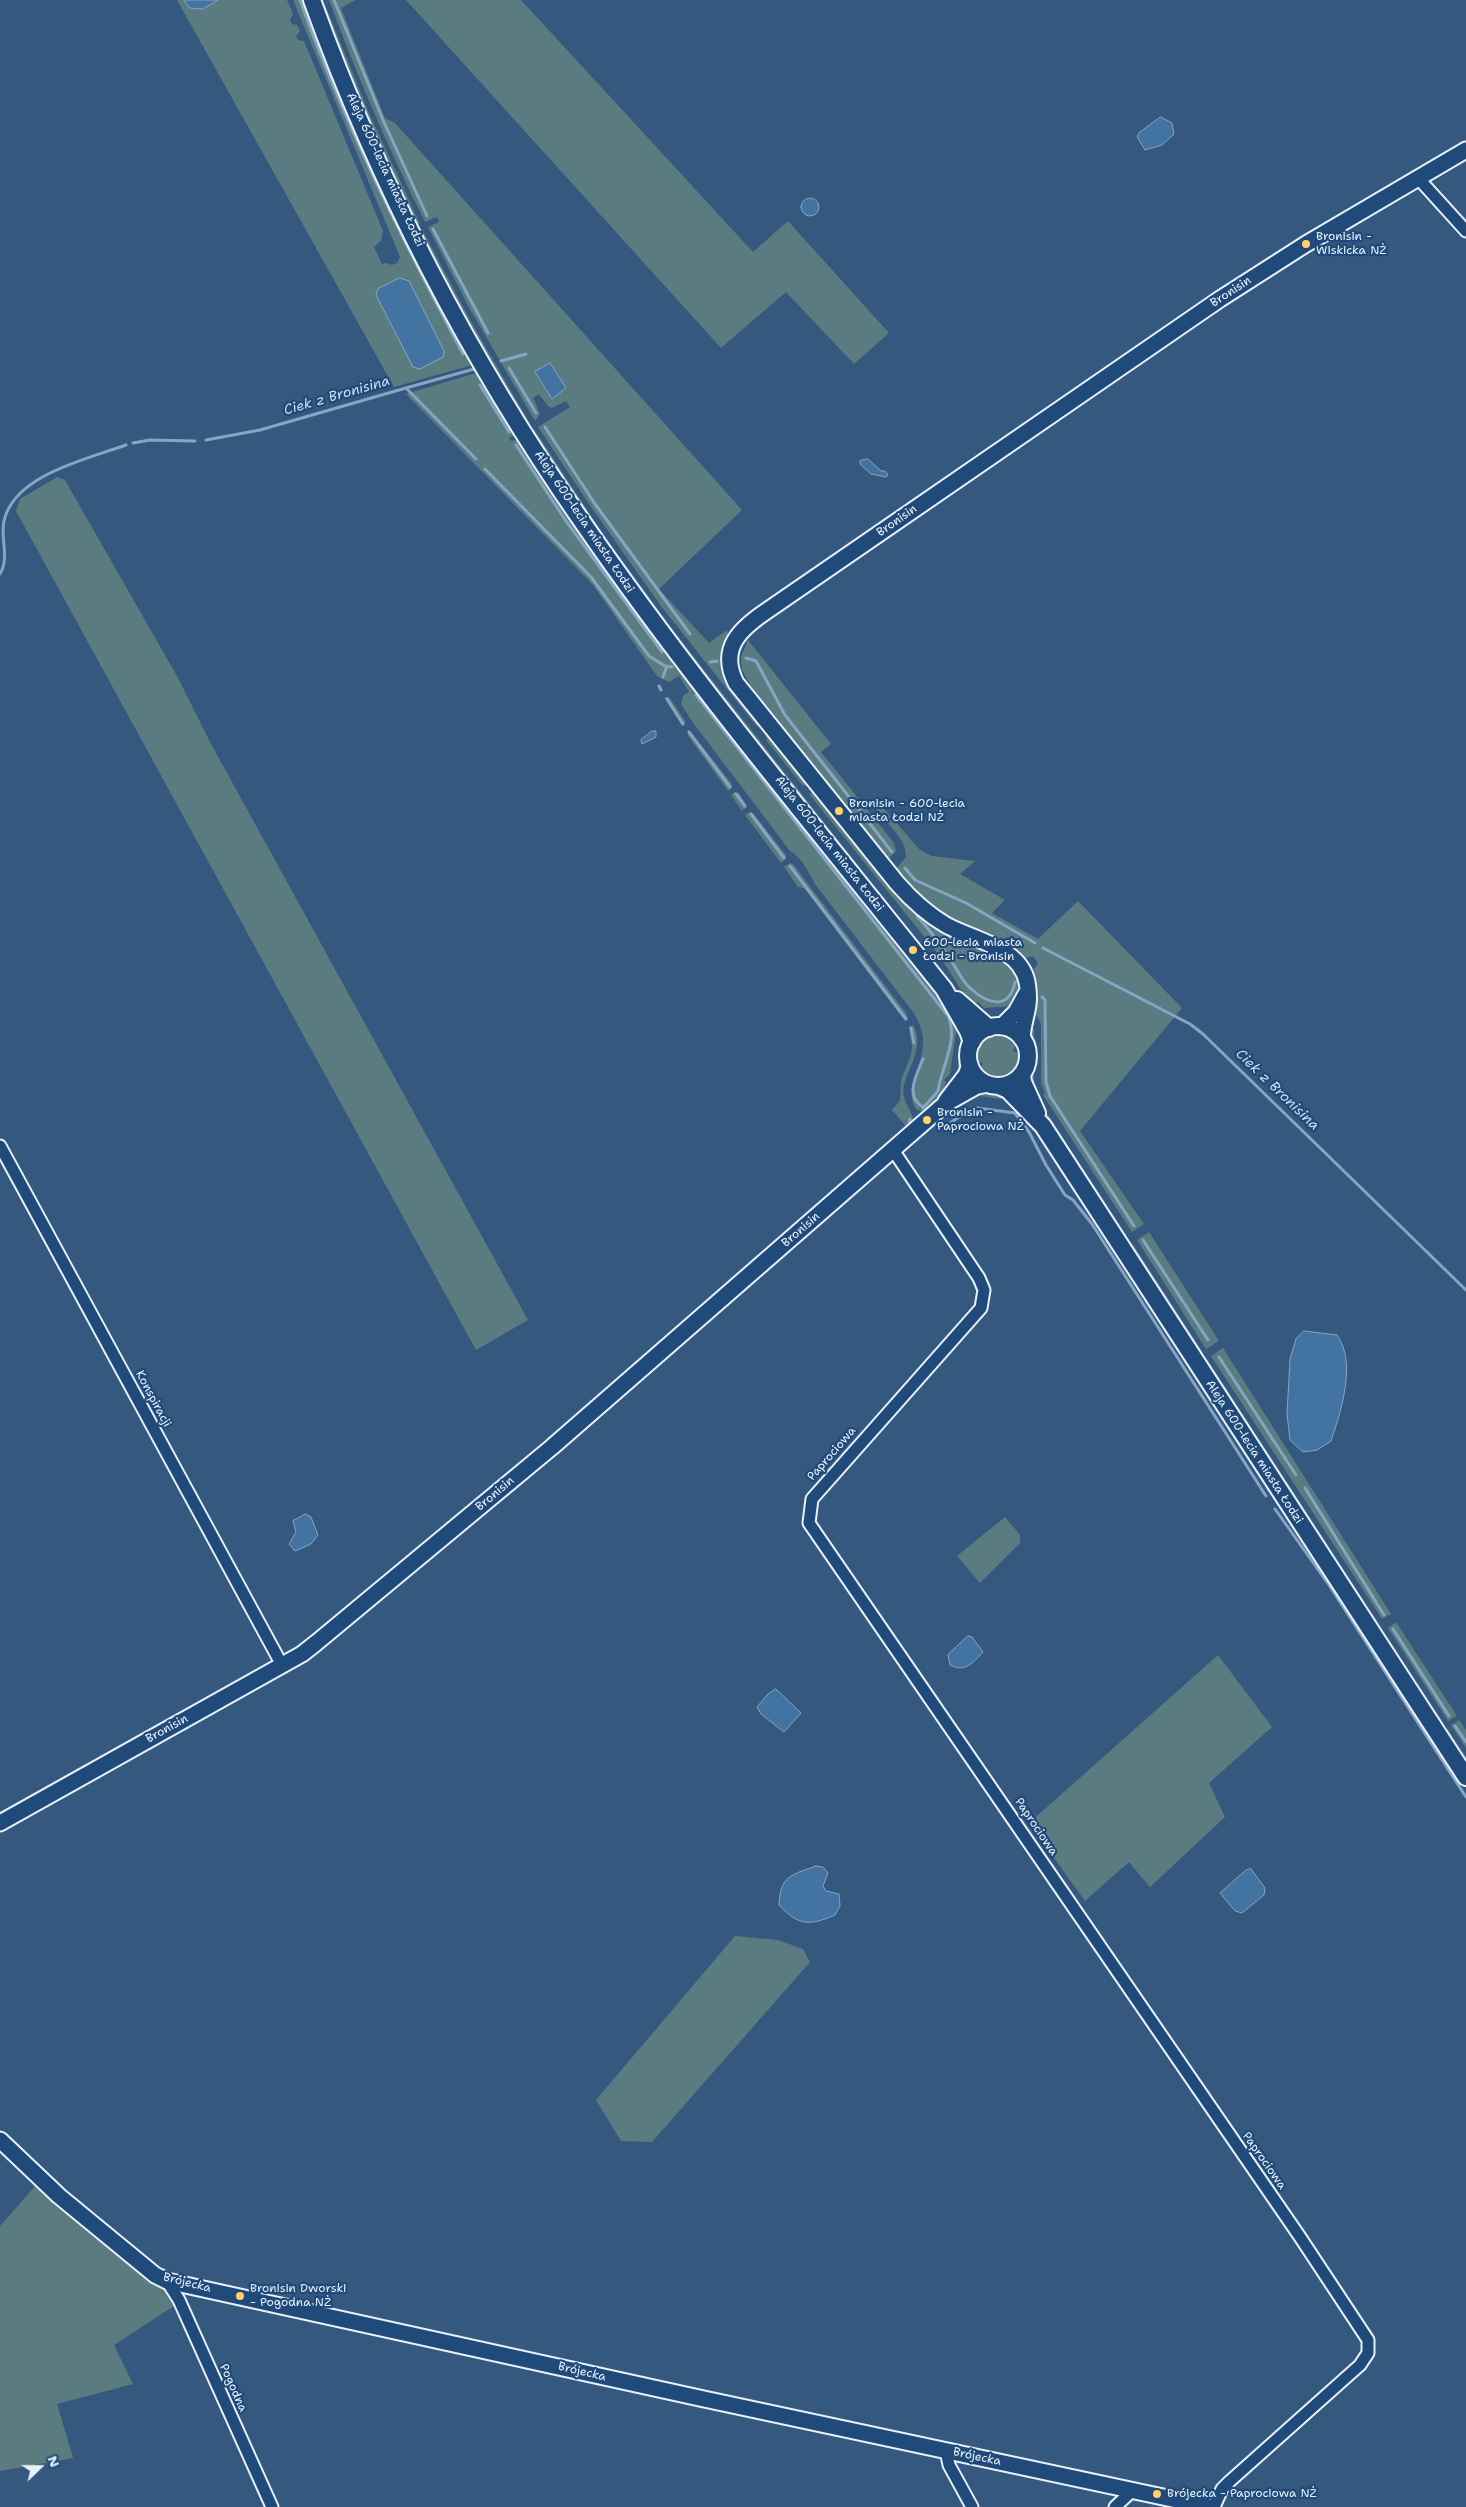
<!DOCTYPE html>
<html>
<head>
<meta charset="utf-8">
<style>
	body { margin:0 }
	#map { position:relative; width:1466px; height:2507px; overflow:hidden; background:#35587e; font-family:"Shantell Sans",sans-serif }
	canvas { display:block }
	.north { position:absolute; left:15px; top:2442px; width:50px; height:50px; -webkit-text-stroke:4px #1f4a7a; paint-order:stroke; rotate:68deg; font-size:14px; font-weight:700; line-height:20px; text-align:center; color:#e8f1f8 }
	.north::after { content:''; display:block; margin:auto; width:18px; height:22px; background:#e8f1f8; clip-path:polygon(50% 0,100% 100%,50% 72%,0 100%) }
</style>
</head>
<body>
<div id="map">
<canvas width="1466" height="2507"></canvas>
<div class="north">N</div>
</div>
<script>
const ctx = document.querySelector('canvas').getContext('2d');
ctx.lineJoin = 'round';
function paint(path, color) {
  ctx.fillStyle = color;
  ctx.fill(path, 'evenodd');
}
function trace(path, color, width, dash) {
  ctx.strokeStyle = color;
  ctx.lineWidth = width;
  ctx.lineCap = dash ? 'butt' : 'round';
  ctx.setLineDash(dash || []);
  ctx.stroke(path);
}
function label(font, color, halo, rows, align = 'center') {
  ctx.font = font + ' "Shantell Sans",sans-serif';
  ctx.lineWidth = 4.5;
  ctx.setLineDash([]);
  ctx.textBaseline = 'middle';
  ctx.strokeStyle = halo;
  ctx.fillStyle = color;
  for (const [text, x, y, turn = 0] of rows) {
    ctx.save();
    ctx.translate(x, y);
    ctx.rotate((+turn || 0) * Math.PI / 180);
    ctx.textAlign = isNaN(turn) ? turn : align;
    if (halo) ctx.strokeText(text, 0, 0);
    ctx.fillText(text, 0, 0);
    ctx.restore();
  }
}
const green = new Path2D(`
	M 177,0 L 287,0 L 293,14 L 290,20 L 292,24 L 297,25 L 300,31 L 296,36 L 298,40 L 304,41 L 383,231 L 381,241 L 374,247 L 382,264 L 386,263 L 392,265 L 397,263 L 400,257 L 293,0 L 305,0 L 515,430 L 514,435 L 509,438 L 511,441 L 520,439 L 820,845 L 817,847 L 835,871 L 839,869 L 952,1014 L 957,1025 L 950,1074 L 944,1080 L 946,1082 L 942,1095 L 925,1112 L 917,1110 C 897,1082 942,1055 913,1012 L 815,884 C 808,872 803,858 790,851 L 691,720 L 681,704 L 683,696 L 689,692 L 679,676 L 669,682 L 657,676 L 593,585 L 406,394 L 476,373 L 472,365 L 394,387 Z
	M 320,0 L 323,0 L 369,113 L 420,224 L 417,224 L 355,89 Z
	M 329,0 L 356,0 L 341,8 L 385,118 L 395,123 L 742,510 L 659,589 L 709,643 L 727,630 L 729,637 L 727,643 L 759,721 L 758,728 L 661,606 L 589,504 L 538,427 L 570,407 L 566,401 L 552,408 L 548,406 L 539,394 L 533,398 L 540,414 L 535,421 L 467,304 L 428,227 L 439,222 L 437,217 L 425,222 C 389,150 357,76 329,0 Z
	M 406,0 L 521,0 L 753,252 L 788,221 L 889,333 L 854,364 L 786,292 L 721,348 Z
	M 422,229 L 469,318 L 530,424 L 527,424 L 477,338 L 421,233 Z
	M 534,429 L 605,537 L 675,633 L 901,920 L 892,912 L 698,668 L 610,550 L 532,432 Z
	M 57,477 L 65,480 L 177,676 L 210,742 L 528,1320 L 476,1350 L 16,511 L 20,499 Z
	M 748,640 L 831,744 L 821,752 L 894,843 L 896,851 L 888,859 L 766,708 L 748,681 L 742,670 L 741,657 Z
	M 664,697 L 669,697 L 686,722 L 682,726 Z
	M 765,729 L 810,783 L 807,786 L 802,785 L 767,741 Z
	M 690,731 L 732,784 L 732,788 L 728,791 L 687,734 Z
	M 812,790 L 842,827 L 845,826 L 897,892 L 1009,963 C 1022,982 1022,986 1012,1006 L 984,1008 L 978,1002 L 975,1004 L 960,988 L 939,955 L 810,795 Z
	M 735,792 L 739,793 L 747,807 L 742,811 L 731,795 Z
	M 874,797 L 919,849 L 932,856 L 975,861 L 960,874 L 1005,900 L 992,913 L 1038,939 L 1078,901 L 1182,1008 L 1080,1131 L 1144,1224 L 1132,1232 L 1043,1095 L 1045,1093 L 1041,1083 L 1041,1024 L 1035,1011 L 1038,993 L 1033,970 L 1038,964 L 1033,956 L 1026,958 C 1008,937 982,934 958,922 C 933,909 914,891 896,869 L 906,857 C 907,831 870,817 874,797 Z
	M 750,812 L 753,813 L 786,855 L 786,858 L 781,863 L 745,815 Z
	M 790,863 L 793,864 L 906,1013 L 908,1019 L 905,1021 L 804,888 L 798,887 L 784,867 Z
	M 1031,1024 L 1034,1030 L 1034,1085 L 1031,1088 C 1030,1075 1035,1064 1033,1052 C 1032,1040 1027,1036 1031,1024 Z
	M 913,1025 C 925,1045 909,1066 904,1085 C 900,1101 914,1111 914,1125 L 910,1131 L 892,1110 L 900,1101 L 901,1080 L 911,1055 L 912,1046 L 909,1027 Z
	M 962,1032 C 967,1046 965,1064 957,1076 Z
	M 1001,1035 L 1011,1039 L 1016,1045 L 1013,1051 L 1020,1054 C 1022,1078 994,1087 979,1069 L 983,1063 L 976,1060 L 978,1048 L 984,1039 Z
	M 987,1091 L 1002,1093 L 1008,1100 L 973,1095 Z
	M 1037,1098 L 1126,1235 L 1123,1236 L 1041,1109 Z
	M 1149,1232 L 1219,1341 L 1206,1349 L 1137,1240 Z
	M 1132,1243 L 1202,1351 L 1201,1352 L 1198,1351 L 1130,1247 Z
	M 1223,1348 L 1391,1614 L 1382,1619 L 1211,1356 Z
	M 1207,1359 L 1379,1624 L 1378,1625 L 1375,1624 L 1205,1363 Z
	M 1005,1517 L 1020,1535 L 1020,1543 L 980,1583 L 957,1556 Z
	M 1396,1622 L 1457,1716 L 1448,1721 L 1388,1628 Z
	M 1384,1632 L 1444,1724 L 1440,1724 L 1383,1636 Z
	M 1218,1655 L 1272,1727 L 1209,1783 L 1225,1817 L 1150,1887 L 1129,1862 L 1085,1901 L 1029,1823 Z
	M 1459,1720 L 1466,1730 L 1466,1748 L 1451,1725 Z
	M 1447,1728 L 1466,1757 L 1466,1764 L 1445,1732 Z
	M 735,1936 L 778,1940 L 803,1949 L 810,1962 L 652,2142 L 621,2141 L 596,2100 Z
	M 37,2184 L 162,2286 L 174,2306 L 114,2345 L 133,2384 L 57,2404 L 73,2458 L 0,2471 L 0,2226 Z`);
const water = new Path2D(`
	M 184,0 L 218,0 L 203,9 L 190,8 Z
	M 1161,117 L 1172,123 L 1174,134 L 1162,145 L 1145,150 L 1137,137 L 1139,133 Z
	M801 207a9 9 0 1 1 18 0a9 9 0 1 1-18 0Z
	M 400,278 L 409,281 L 444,351 L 443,357 L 420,369 L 413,367 L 376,295 L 378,289 Z
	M 550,363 L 566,388 L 552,399 L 535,372 Z
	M 868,459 L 881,471 L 885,471 L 888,475 L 886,477 L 871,474 L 860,464 L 860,461 Z
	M 652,731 L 656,731 L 656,737 L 642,744 L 641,740 Z
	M 1304,1331 L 1337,1335 C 1357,1363 1341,1411 1331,1441 L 1317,1450 L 1303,1452 L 1290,1440 L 1287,1414 L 1290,1359 L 1296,1339 Z
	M 306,1514 L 311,1517 L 318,1535 L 311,1544 L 295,1551 L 289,1544 L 296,1532 L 293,1521 Z
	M 968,1636 L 972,1637 L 983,1652 C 973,1663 965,1673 950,1665 L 948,1655 Z
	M 776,1689 L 801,1713 L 784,1732 L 761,1714 L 757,1707 L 768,1694 Z
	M 816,1866 L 823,1867 L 828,1873 L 823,1886 L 826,1891 L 839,1894 L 840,1906 L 835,1915 C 809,1926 799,1926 779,1905 C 780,1876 791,1875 816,1866 Z
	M 1251,1869 L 1265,1888 L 1264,1895 L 1242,1913 L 1235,1911 L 1220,1893 L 1246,1870 Z`);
const stream = new Path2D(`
	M 300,0 C 344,123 402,239 463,354
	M 334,0 L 383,120 L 427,216
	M 433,229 L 488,333
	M 501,361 L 526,354
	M 509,368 L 536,413
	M 480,385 L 509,432
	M 406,388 L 474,369
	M 545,427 L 595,504 L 690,634
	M 206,440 L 260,430 L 406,388 L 476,459
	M 133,443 L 150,440 L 195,441
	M 516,445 L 566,521 L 662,652
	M 485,469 L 591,577 L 649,656 L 665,666 L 672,667
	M 0,574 C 10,558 0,538 4,521 C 14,475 87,459 126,445
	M 746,658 L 756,661 L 785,715 L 892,852
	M 710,662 L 717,661
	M 663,677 L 667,666
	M 659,686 L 661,690
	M 696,695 L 948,1016 C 959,1040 941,1068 938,1091 L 923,1108
	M 667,699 L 683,724
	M 689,732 L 730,787
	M 736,794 L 745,806
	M 751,814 L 784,858
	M 790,866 L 906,1019
	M 905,868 L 915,880 L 966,903 L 1035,943
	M 917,916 C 931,931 943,948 954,965 C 959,973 963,982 970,988 C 986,1003 1009,1012 1015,982
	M 1043,948 L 1190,1024 L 1203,1034 L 1466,1290
	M 1042,997 L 1045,1000 L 1046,1082 L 1050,1096 L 1134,1226
	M 911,1028 L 914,1043
	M 923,1059 C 917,1074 904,1096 923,1107
	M 950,1123 L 971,1109 L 977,1108 L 1015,1113 L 1029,1132 L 1046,1165 L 1065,1195 L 1073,1200 L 1092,1224 L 1266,1496
	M 909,1129 L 910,1119
	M 1143,1240 L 1208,1340
	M 1219,1357 L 1296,1475
	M 1305,1488 L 1384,1615
	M 1275,1509 L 1329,1585 L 1466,1797
	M 1393,1629 L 1449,1716
	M 1455,1726 L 1466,1742`);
const minor = new Path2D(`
	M 1418,178 L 1466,231
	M 0,1146 L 282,1665
	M 893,1150 L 979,1278 L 984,1290 L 981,1308 L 812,1499 L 809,1523 L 1300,2237 L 1368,2340 L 1368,2353 L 1360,2365 L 1230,2481 L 1222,2489 L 1214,2507
	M 167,2281 L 179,2300 L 272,2507
	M 946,2451 L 949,2465 L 972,2507
	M 1115,2507 L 1133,2490`);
const tertiary = new Path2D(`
	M 1002,1026 L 1016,1012 L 1026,994
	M 1022,1039 C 1023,1017 1032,1008 1027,982 C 1020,947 973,940 946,925 C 927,914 911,899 897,883 L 736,683 C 718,648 741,628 768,610 L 1220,299 L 1306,244 L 1466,150
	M 946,1101 L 966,1075 L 970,1065
	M 0,1823 L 302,1654 L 316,1643 L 552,1447 L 945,1104 L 977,1086 L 988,1084
	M 0,2140 L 59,2196 L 155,2275 L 167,2281 L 704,2399 L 1210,2507`);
const secondary = new Path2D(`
	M 312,0 C 378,183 470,360 581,520 C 693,683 821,834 944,989 L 968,1031 L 972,1042
	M 957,1000 L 989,1028
	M968 1056a30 30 0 1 1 60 0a30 30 0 1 1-60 0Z
	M 1022,1075 L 1023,1082 L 1037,1113
	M 999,1086 L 1008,1090 L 1043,1126 L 1466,1777`);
const markers = [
	[1306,244,5,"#ffd166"],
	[839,811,5,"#ffd166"],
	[913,950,5,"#ffd166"],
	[927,1120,5,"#ffd166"],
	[240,2296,5,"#ffd166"],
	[1157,2494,5,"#ffd166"]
];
const streetNames = [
	["Aleja 600-lecia miasta Łodzi",385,170,65],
	["Bronisin",1231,292,-33],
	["Bronisin",897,521,-35],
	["Aleja 600-lecia miasta Łodzi",584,522,56],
	["Aleja 600-lecia miasta Łodzi",829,844,52],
	["Bronisin",801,1230,-41],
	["Konspiracji",153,1399,62],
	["Aleja 600-lecia miasta Łodzi",1254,1452,57],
	["Paprociowa",832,1454,-49],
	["Bronisin",495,1494,-40],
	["Bronisin",167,1729,-29],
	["Paprociowa",1036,1827,56],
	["Paprociowa",1264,2161,55],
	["Brójecka",187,2283,14],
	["Brójecka",582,2372,13],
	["Pogodna",233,2388,66],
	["Brójecka",977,2457,12]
];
const poiNames = [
	["Bronisin -",1316,237],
	["Wiskicka NŻ",1316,251],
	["Bronisin - 600-lecia",849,804],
	["miasta Łodzi NŻ",849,818],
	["600-lecia miasta",923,943],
	["Łodzi - Bronisin",923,957],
	["Bronisin -",937,1113],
	["Paprociowa NŻ",937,1127],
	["Bronisin Dworski",250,2289],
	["- Pogodna NŻ",250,2303],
	["Brójecka - Paprociowa NŻ",1167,2494]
];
const waterNames = [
	["Ciek z Bronisina",337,396,-16],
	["Ciek z Bronisina",1277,1090,44]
];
paint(green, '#5a7c81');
paint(water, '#4373a0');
trace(water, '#85a5c3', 1);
trace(stream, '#85a5c3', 3);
trace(minor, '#e8f1f8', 15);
trace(tertiary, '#e8f1f8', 19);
trace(secondary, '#e8f1f8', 20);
trace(minor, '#1f4a7a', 11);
trace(tertiary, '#1f4a7a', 15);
trace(secondary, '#1f4a7a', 16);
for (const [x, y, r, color] of markers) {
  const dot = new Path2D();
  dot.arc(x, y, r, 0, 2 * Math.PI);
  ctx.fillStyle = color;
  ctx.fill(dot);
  trace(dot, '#1f4a7a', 2);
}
label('12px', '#e8f1f8', '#1f4a7a', streetNames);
label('12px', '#e8f1f8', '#1f4a7a', poiNames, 'left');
label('italic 14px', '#cfdeeb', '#1f4a7a', waterNames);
</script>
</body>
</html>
